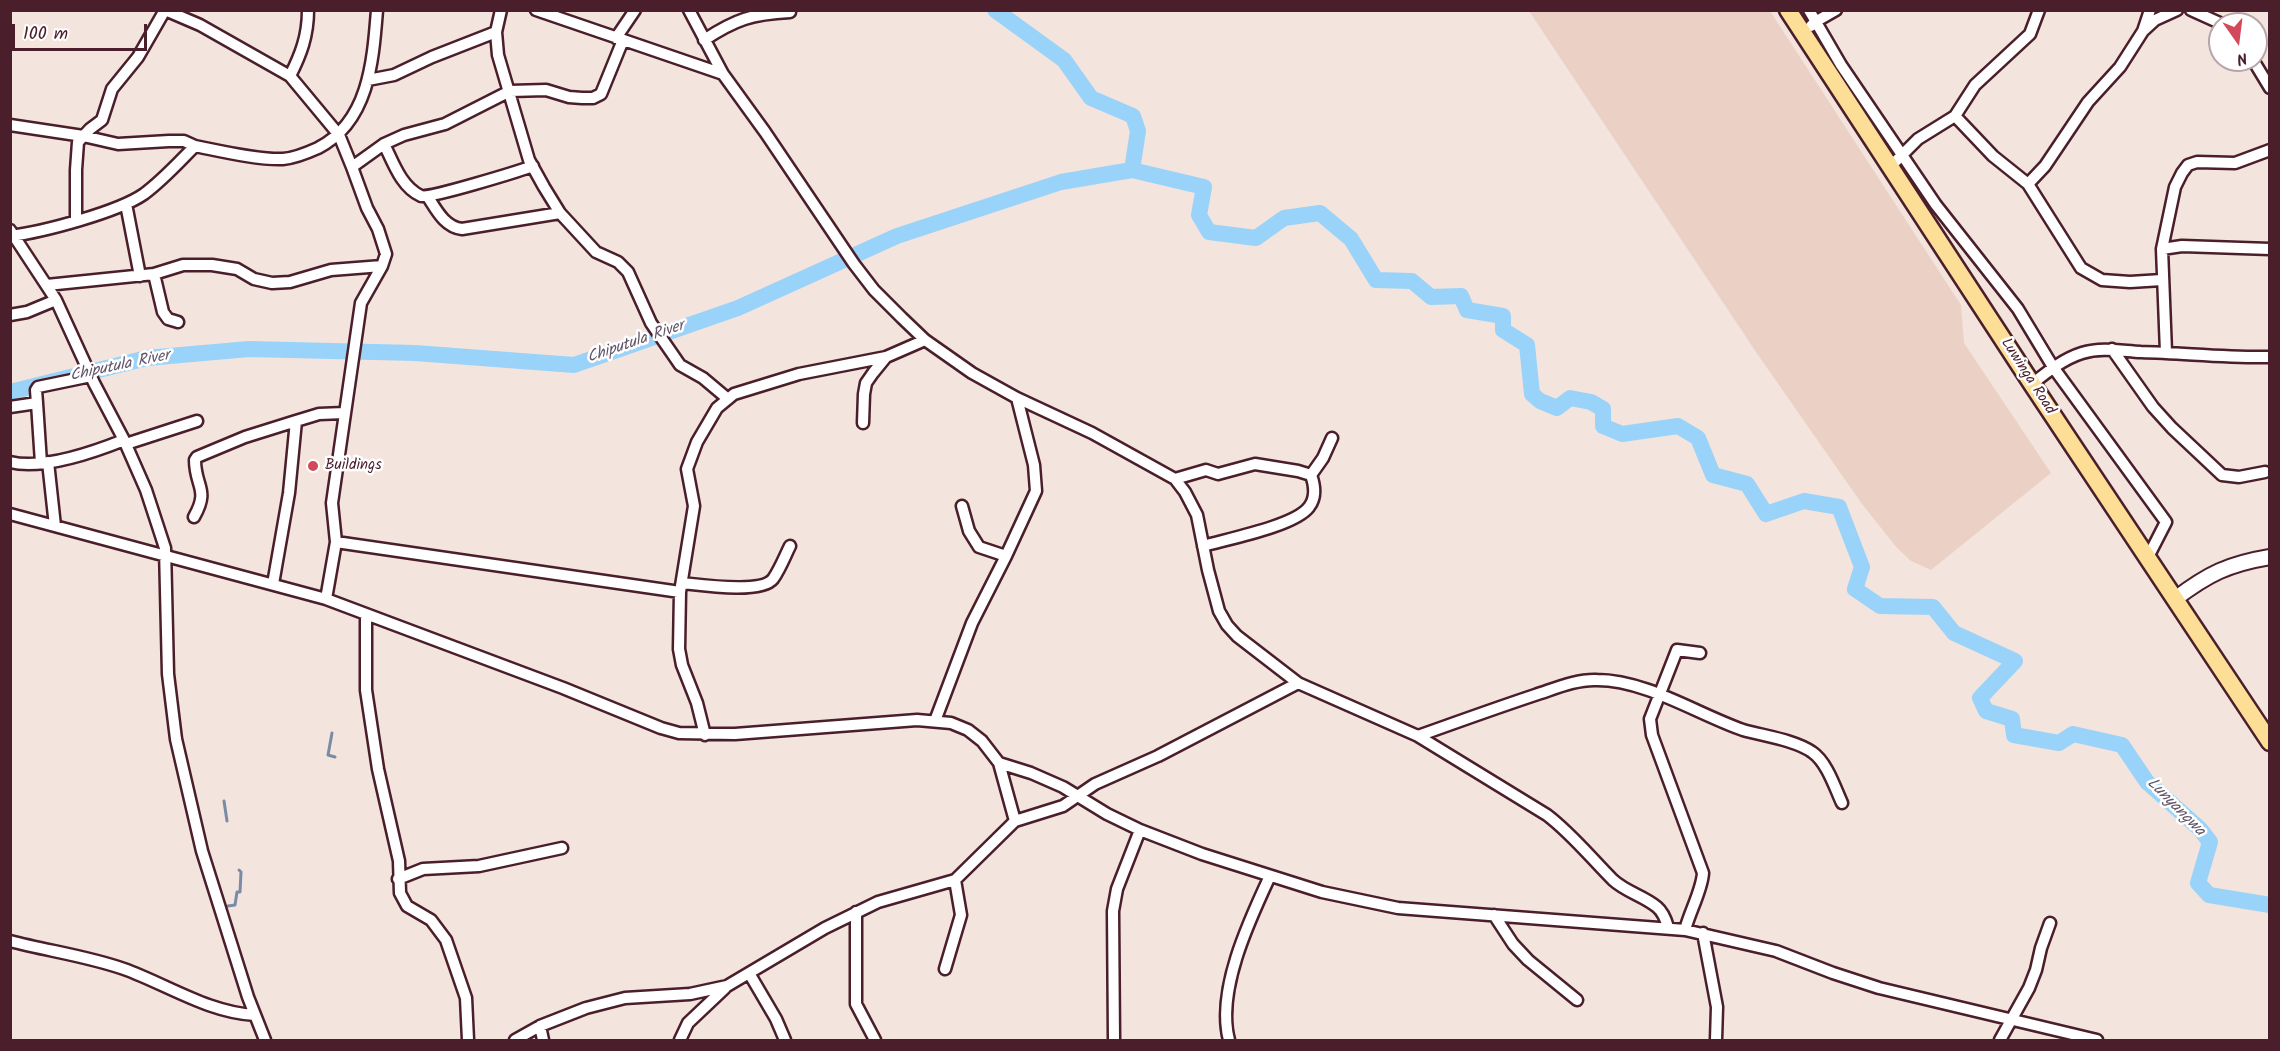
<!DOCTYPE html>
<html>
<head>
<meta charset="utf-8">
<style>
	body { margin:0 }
	#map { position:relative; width:2280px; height:1051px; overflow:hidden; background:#f3e4dd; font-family:Kalam,sans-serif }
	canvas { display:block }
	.frame { position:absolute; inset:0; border:12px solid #4a1f2b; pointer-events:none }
	.north { position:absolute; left:2208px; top:12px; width:60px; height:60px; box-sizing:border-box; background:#fff; border:2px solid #b7a5aa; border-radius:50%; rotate:166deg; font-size:16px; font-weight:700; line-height:24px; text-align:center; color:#4a1f2b }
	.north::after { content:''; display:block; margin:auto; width:21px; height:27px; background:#d1495b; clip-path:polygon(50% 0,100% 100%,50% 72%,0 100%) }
	.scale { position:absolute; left:12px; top:24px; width:135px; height:27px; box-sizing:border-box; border:3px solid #4a1f2b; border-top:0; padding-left:8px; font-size:18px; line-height:21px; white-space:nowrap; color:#4a1f2b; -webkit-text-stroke:4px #fff; paint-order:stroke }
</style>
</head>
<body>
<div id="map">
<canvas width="2280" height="1051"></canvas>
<div class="frame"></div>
<div class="north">N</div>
<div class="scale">100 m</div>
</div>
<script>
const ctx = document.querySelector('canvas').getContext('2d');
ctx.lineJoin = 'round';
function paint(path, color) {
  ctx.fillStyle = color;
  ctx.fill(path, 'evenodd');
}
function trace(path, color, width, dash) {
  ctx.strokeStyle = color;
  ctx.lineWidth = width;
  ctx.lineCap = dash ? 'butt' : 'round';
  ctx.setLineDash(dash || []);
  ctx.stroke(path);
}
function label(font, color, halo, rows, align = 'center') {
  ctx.font = font + ' Kalam,sans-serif';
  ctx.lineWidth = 5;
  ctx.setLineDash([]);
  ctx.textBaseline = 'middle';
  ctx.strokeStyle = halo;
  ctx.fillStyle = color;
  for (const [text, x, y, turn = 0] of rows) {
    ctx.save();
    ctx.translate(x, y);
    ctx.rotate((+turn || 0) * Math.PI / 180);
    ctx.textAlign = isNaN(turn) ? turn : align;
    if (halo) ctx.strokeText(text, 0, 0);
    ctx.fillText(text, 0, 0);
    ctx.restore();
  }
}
const built = new Path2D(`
	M 1529,11 L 1770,11 L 1961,305 L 1964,343 L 2051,473 L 1931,570 L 1911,561 L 1897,548 L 1862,504 L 1758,355 Z`);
const stream = new Path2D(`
	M 332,733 L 328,755 L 335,757
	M 224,801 L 227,821
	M 228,906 L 235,905 L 237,892 L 240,892 L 241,872 L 239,870`);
const river = new Path2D(`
	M 995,10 L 1064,60 L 1091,98 L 1133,116 L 1138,131 L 1132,170 L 1204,187 L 1199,215 L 1209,232 L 1256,238 L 1284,218 L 1320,213 L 1351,239 L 1376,280 L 1412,281 L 1431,297 L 1461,296 L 1467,310 L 1503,316 L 1503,330 L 1527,345 L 1532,394 L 1540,401 L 1557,408 L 1570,398 L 1591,402 L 1603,409 L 1603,426 L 1622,434 L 1678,426 L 1698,438 L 1713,475 L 1747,484 L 1766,514 L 1804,501 L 1839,507 L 1862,567 L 1855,589 L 1880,606 L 1933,607 L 1954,633 L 2015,661 L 1980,698 L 1986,711 L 2012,719 L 2014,735 L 2059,743 L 2073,734 L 2122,745 L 2147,782 L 2200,829 L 2210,842 L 2198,883 L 2209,895 L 2270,905
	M 10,392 L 147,358 L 249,349 L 415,353 L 574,365 L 738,308 L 897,236 L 1061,182 L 1132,170`);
const minor = new Path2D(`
	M 165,10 L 200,25 L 290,76 L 339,135 L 352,167 L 384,144 L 404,135 L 445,124 L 510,91 L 546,90 L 569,97 L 582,98 L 593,98 L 601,94 L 623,40
	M 501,10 L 496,32 L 498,55 L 529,160 L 544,187 L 560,213 L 596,252 L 618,262 L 628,272 L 651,323 L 680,365 L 703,378 L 728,399
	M 536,10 L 723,74
	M 689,10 L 723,74 L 765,132 L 854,264 L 874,290 L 902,318 L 925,340 L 972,373 L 1017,398 L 1092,433 L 1175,479 L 1185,492 L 1197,515 L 1208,570 L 1219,611 L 1227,625 L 1237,636 L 1298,683 L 1418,736 L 1547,815 C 1572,834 1591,858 1613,880 C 1626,892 1644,896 1657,907 C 1663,912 1666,920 1668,927
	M 1809,10 L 1841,65 L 1936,205 L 2018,309 L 2053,367 L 2166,522 L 2147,559
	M 2191,10 L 2222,24
	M 1811,26 L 1815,22 L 1836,10
	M 2143,31 L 2150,10
	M 616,38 L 635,10
	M 704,40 C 736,19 752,14 790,12
	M 2253,60 L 2270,88
	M 290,76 C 301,54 308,36 308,10
	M 368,80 L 394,75 L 432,57 L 496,32
	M 1955,116 L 1993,156 L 2028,184 L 2081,268 L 2102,280 L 2130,282 L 2162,280
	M 10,125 L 83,136 L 118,144 L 169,141 L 184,141 L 195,146
	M 384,144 C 393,162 401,187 421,196 C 429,199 519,171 533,166
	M 1890,167 L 1918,139 L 1955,116 L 1975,85 L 2030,34 L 2039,10
	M 2028,184 L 2045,166 L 2088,102 L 2120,67 L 2143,31 L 2155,20 L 2177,10
	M 428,197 C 437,211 445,227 462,229 L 560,213
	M 126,204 L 140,276
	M 76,220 L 76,170 L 78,142 L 90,129 L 102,120 L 112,89 L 138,57 L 165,10
	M 10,230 L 56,300 L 94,383 L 124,440 L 146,490 L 165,548 L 168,674 L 176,739 L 202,851 L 248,997 L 265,1040
	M 10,236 C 43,232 118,212 144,194 C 163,180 179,162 195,146 C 220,151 258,160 283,159 C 295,158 307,153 318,148 C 369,122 373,61 377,10
	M 2162,249 L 2182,246 L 2270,249
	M 154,274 L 163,312 L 168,319 L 178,322
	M 47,285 L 154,274 L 183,265 L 212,265 L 237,269 L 254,279 L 272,283 L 290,282 L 331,270 L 382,266
	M 10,315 L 27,312 L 56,300
	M 2112,349 L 2153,407 L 2172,428 L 2222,475 L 2239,477 L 2265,472
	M 2166,352 L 2162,249 L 2175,187 L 2182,173 L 2188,165 L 2197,162 L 2235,163 L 2270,150
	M 2032,384 C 2047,372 2063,359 2082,353 C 2102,347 2121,351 2141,352 C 2184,353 2227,358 2270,357
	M 37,403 L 41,463
	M 10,407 L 37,403 L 36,390 L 38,387 L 91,376
	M 863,423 L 864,394 L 866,383 L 873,373 L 886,357 L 925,340
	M 126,444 L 197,421
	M 10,462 C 42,470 94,452 124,440
	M 48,462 L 55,526
	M 1311,475 L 1323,458 L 1332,438
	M 1175,479 L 1206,470 L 1218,474 L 1255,464 L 1298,471 L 1311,475 C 1315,486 1316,498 1309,507 C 1295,526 1227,539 1203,546
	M 962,506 L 969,531 L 979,547 L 1006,556
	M 10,514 L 326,599 L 563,688 L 661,728 L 679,733 L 735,734 L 917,720 L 951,723 L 968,730 L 982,741 L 999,763 L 1031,773 L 1063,787 L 1107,814 L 1140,830 L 1202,854 L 1322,892 L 1398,908 L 1685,930 L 1776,951 L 1833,973 L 1879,988 L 2097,1040
	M 194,517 C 210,489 195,487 195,460 L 197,457 L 245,437 L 296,421
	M 336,542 L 680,592
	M 682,583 C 701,585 761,594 773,579 C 780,569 785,556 790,546
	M 273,584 L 289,493 L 296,421 L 319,414 L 344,413
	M 326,599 L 336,542 L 332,503 L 361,303 L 382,266 L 386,254 L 378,229 L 367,208 L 352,167
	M 366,615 L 366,690 L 378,769 L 399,861 L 400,893 L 407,906 L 431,920 L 446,940 L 466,998 L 468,1040
	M 935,721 L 972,623 L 1006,556 L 1036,491 L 1034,465 L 1017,398
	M 705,735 L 697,703 L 682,665 L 679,649 L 680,592 L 694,506 L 687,469 L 697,442 L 717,408 L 734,394 L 799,374 L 886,357
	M 1418,736 C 1457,722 1496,708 1535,695 C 1554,689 1576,679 1597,680 C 1646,680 1697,714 1743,730 C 1764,736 1795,740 1812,752 C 1827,762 1835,788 1842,803
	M 999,763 L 1015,821
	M 398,879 L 423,869 L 479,866 L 562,848
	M 856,912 L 856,1004 L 875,1040
	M 1494,915 L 1513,944 L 1528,960 L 1577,1000
	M 1685,930 C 1690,911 1702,890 1703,873 L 1652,735 L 1650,719 L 1677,650 L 1700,653
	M 1703,933 L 1717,1007 L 1716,1040
	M 10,941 C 48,951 87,956 124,969 C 166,984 209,1013 255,1015
	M 945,969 L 961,915 L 955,880
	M 749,973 L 776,1019 L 785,1040
	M 540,1026 L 543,1040
	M 515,1040 L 540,1026 L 586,1008 L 625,998 L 690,994 L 727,986 L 825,928 L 878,902 L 955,880 L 1015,821 L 1063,806 L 1095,784 L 1158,756 L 1298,683
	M 680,1040 L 688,1023 L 725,988
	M 1114,1040 L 1113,911 L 1117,889 L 1140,830
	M 1229,1040 C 1216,991 1249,921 1270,876
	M 2000,1040 L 2029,988 L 2036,970 L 2041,948 L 2050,923`);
const tertiary = new Path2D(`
	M 2175,599 C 2208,574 2228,564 2270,557`);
const trunk = new Path2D(`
	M 1788,10 L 2032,384 L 2270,742`);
const markers = [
	[313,466,6,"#d1495b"]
];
const streetNames = [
	["Luwinga Road",2027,377,57]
];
const poiNames = [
	["Buildings",325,466]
];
const waterNames = [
	["Chiputula River",636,343,-19],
	["Chiputula River",120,367,-12],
	["Lunyangwa",2175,808,45]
];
paint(built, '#ebd1c5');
trace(stream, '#798ba7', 3);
trace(river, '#99d3f9', 16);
trace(minor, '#4a1f2b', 15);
trace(tertiary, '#4a1f2b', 18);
trace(trunk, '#4a1f2b', 21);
trace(minor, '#fff', 10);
trace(tertiary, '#fff', 14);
trace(trunk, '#fdde96', 16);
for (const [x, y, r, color] of markers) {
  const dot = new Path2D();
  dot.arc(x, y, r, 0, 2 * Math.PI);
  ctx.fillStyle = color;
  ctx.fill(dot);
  trace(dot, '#fff', 2);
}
label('15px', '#4a1f2b', '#fff', streetNames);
label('15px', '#4a1f2b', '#fff', poiNames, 'left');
label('italic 16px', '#625569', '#fff', waterNames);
</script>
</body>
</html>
